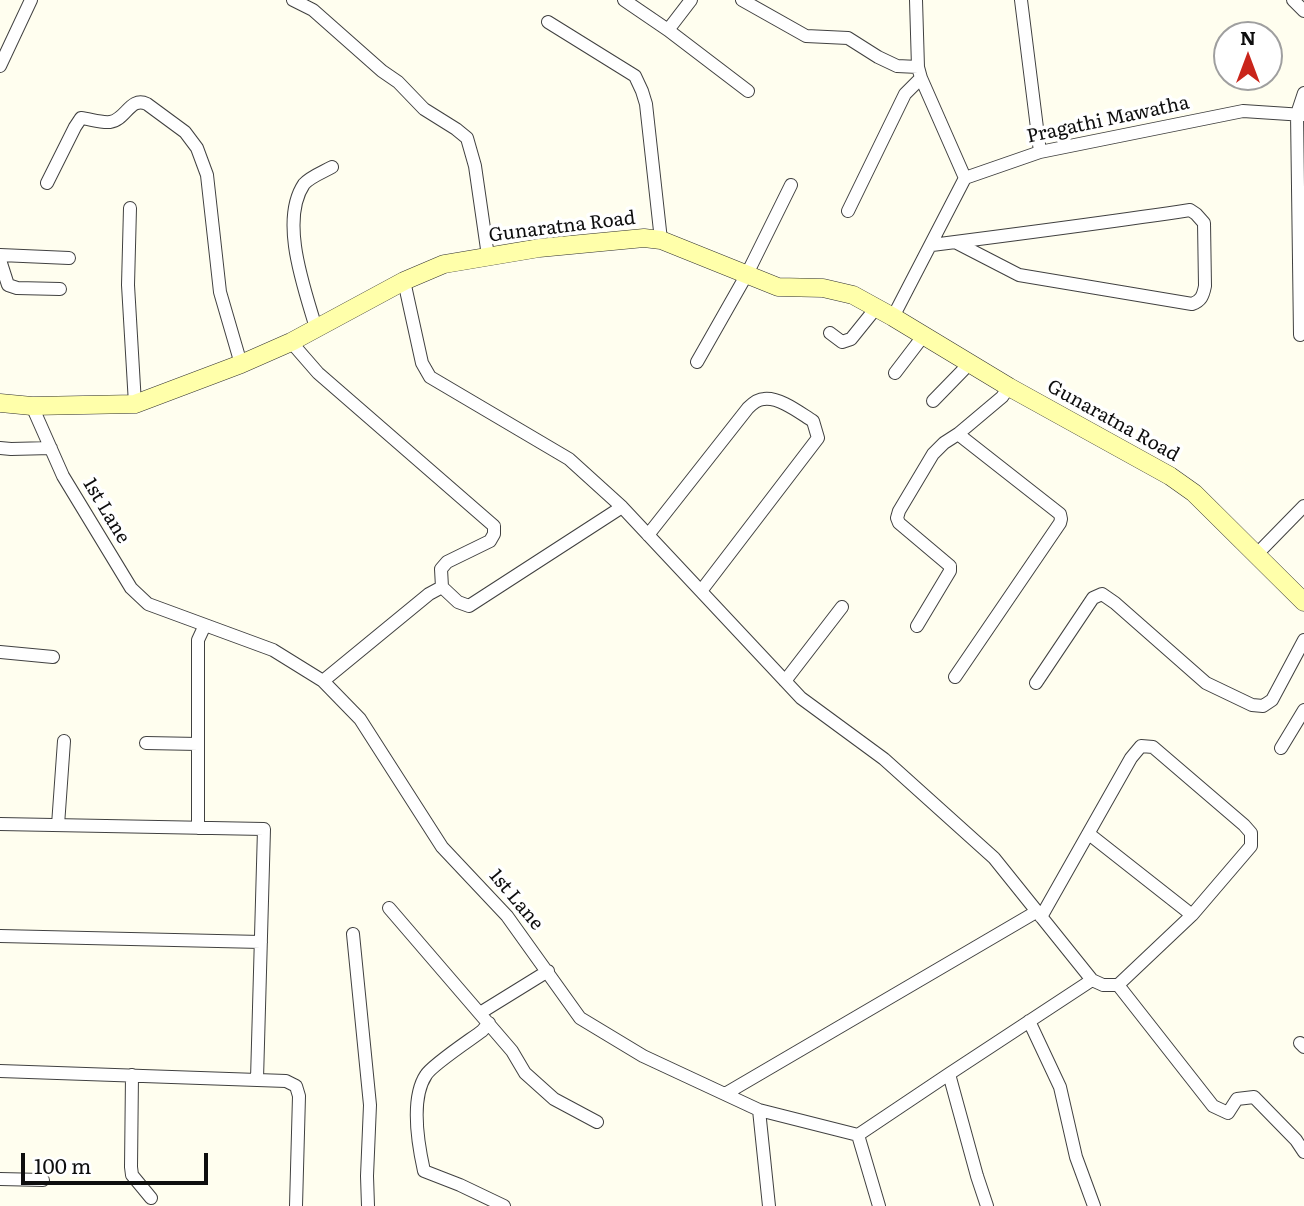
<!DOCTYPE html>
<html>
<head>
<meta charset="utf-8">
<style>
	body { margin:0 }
	#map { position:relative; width:1304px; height:1206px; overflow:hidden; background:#fffeef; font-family:Literata,serif }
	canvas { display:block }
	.north { position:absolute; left:1213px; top:21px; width:70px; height:70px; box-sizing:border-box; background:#fff; border:2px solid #9f9f9f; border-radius:50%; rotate:0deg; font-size:19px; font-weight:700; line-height:28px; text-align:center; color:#0e0e0e }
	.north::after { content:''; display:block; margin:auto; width:24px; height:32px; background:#c9251b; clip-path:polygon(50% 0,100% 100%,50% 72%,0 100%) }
	.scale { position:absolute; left:21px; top:1153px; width:187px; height:32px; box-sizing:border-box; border:4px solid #0e0e0e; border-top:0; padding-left:9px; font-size:21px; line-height:24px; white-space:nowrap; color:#0e0e0e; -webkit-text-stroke:5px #fff; paint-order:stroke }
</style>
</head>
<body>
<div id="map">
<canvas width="1304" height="1206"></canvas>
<div class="north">N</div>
<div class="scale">100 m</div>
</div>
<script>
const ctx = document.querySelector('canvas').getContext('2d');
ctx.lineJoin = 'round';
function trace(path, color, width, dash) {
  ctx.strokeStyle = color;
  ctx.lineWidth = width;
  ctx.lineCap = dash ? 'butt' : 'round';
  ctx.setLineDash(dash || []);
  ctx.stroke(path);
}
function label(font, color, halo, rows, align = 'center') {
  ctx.font = font + ' Literata,serif';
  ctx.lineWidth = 7;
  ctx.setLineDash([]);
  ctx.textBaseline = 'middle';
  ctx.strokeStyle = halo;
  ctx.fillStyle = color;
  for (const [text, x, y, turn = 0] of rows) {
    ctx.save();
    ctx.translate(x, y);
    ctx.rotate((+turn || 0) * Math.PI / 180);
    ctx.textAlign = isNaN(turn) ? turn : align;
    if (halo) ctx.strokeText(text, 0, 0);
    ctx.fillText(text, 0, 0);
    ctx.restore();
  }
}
const street = new Path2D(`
	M 293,0 L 313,10 L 382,71 L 398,82 L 424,109 L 456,129 L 467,138 L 475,166 L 488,256
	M 624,0 L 668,30
	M 691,0 L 668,30 L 748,91
	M 742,0 L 806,36 L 848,38 L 878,57 L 897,66 L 918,67
	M 1021,0 L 1040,152
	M 1293,0 L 1304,11
	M 548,22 L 635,76 L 642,91 L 646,104 L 661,240
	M 0,66 L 31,0
	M 965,178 L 1040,152 L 1243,111 L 1304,115
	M 47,183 L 75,127 L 81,118 C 90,119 101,123 110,122 C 126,120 130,96 147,104 L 185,132 L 197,148 L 207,175 L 220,292 L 241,364
	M 130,208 L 128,285 L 135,404
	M 848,211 L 905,94 L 921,78
	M 932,245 C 1018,234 1104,223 1190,210 L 1196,214 L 1204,223 L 1205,286 C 1203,296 1201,301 1192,304 L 1019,275 L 955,242
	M 0,255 L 69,258
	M 0,260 L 8,285 L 17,288 L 60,289
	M 404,281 L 422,363 L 430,377 L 569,459 L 622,507 L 801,698 L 884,759 L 994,858 L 1092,980 L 1103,985 L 1118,985 L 1192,915
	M 893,317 L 965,178 L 921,78 L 918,67 L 916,0
	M 316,328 C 305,290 279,221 304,184 C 310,177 323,172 332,167
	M 830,333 L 842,342 L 851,339 L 876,308
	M 1300,335 L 1297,114 L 1304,93
	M 291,342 L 318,373 L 494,526 L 494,534 L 490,541 L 447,562 L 441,569 L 442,587
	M 697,362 L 747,274 L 791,185
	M 895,373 L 924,335
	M 933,401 L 970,363
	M 32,406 L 63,476 L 131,588 L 148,604 L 273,650 L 323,681 L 360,719 L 442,847 L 507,916 L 580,1018 L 643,1056 L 759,1110 L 858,1135 L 949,1074 L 1092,980
	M 0,448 L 11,449 L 51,448
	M 648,535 L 748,408 C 752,404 758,399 764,399 C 780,397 800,413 813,421 L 818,438 L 701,591
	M 1257,554 L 1304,506
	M 917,626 L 950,571 L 950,566 L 899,523 L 897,518 L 899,511 L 933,454 L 944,443 L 958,434 L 1002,397 L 1009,387
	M 0,652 L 53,657
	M 955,677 L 1060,523 L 1061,519 L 1060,514 L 958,434
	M 323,681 L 429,594 L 442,587 L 458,602 L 469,606 L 622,507
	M 785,681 L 842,607
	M 1036,683 L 1093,598 L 1102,594 L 1115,603 L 1206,683 L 1252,705 L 1263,706 L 1272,700 L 1304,640
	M 146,743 L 198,744
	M 1281,748 L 1304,710
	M 0,824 L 264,829 L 257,1079
	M 58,825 L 64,741
	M 198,828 L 198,640 L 205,625
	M 389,908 L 512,1051 L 525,1073 L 554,1099 L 597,1122
	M 1041,917 L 1131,758 L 1141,746 L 1153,747 L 1244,825 L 1251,833 L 1251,846 L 1192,915 L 1089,834
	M 353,934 L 370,1105 L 367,1176 L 368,1206
	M 0,936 L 261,942
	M 1118,985 L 1213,1106 L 1228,1113 L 1237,1099 L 1254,1097 L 1296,1140 L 1304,1152
	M 480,1013 L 548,971
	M 1029,1021 L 1060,1087 L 1076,1157 L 1094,1206
	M 489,1023 L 482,1031 C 470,1040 432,1065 426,1075 C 410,1099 418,1144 424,1171 L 460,1185 L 504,1206
	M 1300,1043 L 1304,1047
	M 0,1071 L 286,1081 L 296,1086 L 299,1096 L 296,1206
	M 949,1074 L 977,1176 L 987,1206
	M 132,1075 L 131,1167 L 132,1175 L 151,1198
	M 725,1094 L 1036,912
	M 759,1110 L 769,1206
	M 858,1135 L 879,1206
	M 0,1179 L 43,1180`);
const secondary = new Path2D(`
	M 0,403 L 32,406 L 135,404 L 241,364 L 291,342 L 404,281 L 444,264 L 539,248 L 644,238 L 661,240 L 778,287 L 823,288 L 853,295 L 893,317 L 1009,387 L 1170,476 L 1194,493 L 1304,602`);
const streetNames = [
	["Pragathi Mawatha",1108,120,-12],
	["Gunaratna Road",562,227,-7],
	["Gunaratna Road",1113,421,29],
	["1st Lane",106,511,59],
	["1st Lane",516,900,50]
];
trace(street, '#414141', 14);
trace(secondary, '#303030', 19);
trace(street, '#fff', 12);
trace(secondary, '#ffa', 18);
label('19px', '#0e0e0e', '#fff', streetNames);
</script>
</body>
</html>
